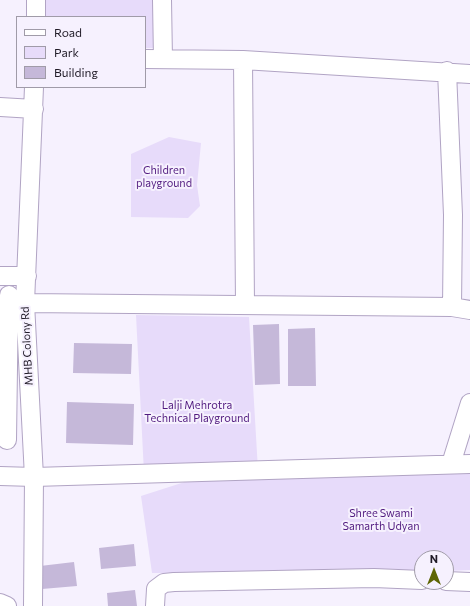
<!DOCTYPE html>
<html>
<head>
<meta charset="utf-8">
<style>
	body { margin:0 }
	#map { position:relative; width:470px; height:606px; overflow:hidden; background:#f6f1fe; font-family:Commissioner,sans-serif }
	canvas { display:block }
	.legend { position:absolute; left:16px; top:16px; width:130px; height:72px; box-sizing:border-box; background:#f6f1fe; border:1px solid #a09ba8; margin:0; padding:5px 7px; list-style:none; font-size:12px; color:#201b27 }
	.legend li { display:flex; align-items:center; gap:8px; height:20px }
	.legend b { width:20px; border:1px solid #a09ba8 }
	.north { position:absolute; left:414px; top:550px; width:40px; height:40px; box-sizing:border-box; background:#f6f1fe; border:1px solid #a09ba8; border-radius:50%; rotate:0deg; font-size:11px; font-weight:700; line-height:16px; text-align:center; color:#201b27 }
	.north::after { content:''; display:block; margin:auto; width:14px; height:18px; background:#5e6504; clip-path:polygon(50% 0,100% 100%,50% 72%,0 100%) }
</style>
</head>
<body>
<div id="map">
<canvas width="470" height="606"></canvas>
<ul class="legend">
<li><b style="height:5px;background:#fff"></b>Road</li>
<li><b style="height:11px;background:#e7dbfa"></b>Park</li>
<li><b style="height:11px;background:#c5b8d9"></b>Building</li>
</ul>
<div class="north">N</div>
</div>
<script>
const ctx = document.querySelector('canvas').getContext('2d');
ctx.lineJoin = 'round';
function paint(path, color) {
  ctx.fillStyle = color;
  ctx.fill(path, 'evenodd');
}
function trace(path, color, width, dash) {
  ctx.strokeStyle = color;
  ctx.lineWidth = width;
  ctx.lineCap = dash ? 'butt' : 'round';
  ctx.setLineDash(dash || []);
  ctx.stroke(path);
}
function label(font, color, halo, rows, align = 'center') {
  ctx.font = font + ' Commissioner,sans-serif';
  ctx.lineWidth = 4;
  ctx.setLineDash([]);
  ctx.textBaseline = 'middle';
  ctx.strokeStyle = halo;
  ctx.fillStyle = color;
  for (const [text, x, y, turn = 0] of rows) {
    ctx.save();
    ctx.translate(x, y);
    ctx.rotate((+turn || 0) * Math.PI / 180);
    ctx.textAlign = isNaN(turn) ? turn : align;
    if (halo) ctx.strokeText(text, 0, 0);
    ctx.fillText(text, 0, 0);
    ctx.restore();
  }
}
const green = new Path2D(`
	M 45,0 L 156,0 L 160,48 L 145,48 L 145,17 L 45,17 Z
	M 169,137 L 201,143 L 197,185 L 200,206 L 188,218 L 131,217 L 131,154 Z
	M 136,315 L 249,317 L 258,470 L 470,467 L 470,570 L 446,571 L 446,558 L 422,558 L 422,572 L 152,573 L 141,496 L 216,472 L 144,473 Z`);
const building = new Path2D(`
	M 279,324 L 280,384 L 255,385 L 253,325 Z
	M 315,328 L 316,386 L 288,386 L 288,329 Z
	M 74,343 L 132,344 L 131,374 L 73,373 Z
	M 67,402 L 134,404 L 133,445 L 66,443 Z
	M 134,544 L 136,566 L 101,569 L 99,548 Z
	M 74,562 L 77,586 L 42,589 L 40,566 Z
	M 135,590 L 137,606 L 108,606 L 107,593 Z`);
const minor = new Path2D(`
	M 162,0 L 163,59
	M 36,17 L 36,0
	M 145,59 L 243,60 L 470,74
	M 243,60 L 245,305
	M 447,71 L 453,215 L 452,307
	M 0,107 L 34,109
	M 0,276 L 27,276
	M 25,303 L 452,307 L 470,310
	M 7,440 L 9,295
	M 451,464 L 470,403
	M 0,476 L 34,477 L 470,464
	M 446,581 L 470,582
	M 0,603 L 7,606
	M 33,606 L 34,477 L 25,303 L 34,87
	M 155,606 L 156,589 L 164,583 L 174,582 L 374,578 L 422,580`);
const parkNames = [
	["Children",164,170],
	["playground",164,183],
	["Lalji Mehrotra",197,405],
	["Technical Playground",197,418],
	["Shree Swami",381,513],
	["Samarth Udyan",381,526]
];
const streetNames = [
	["MHB Colony Rd",27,346,-93]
];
paint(green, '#e7dbfa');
paint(building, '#c5b8d9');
trace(minor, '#b1a4c4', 20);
trace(minor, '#fff', 18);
label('11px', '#511b7f', '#f6f1fe', parkNames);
label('11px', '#201b27', '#f6f1fe', streetNames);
</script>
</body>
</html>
